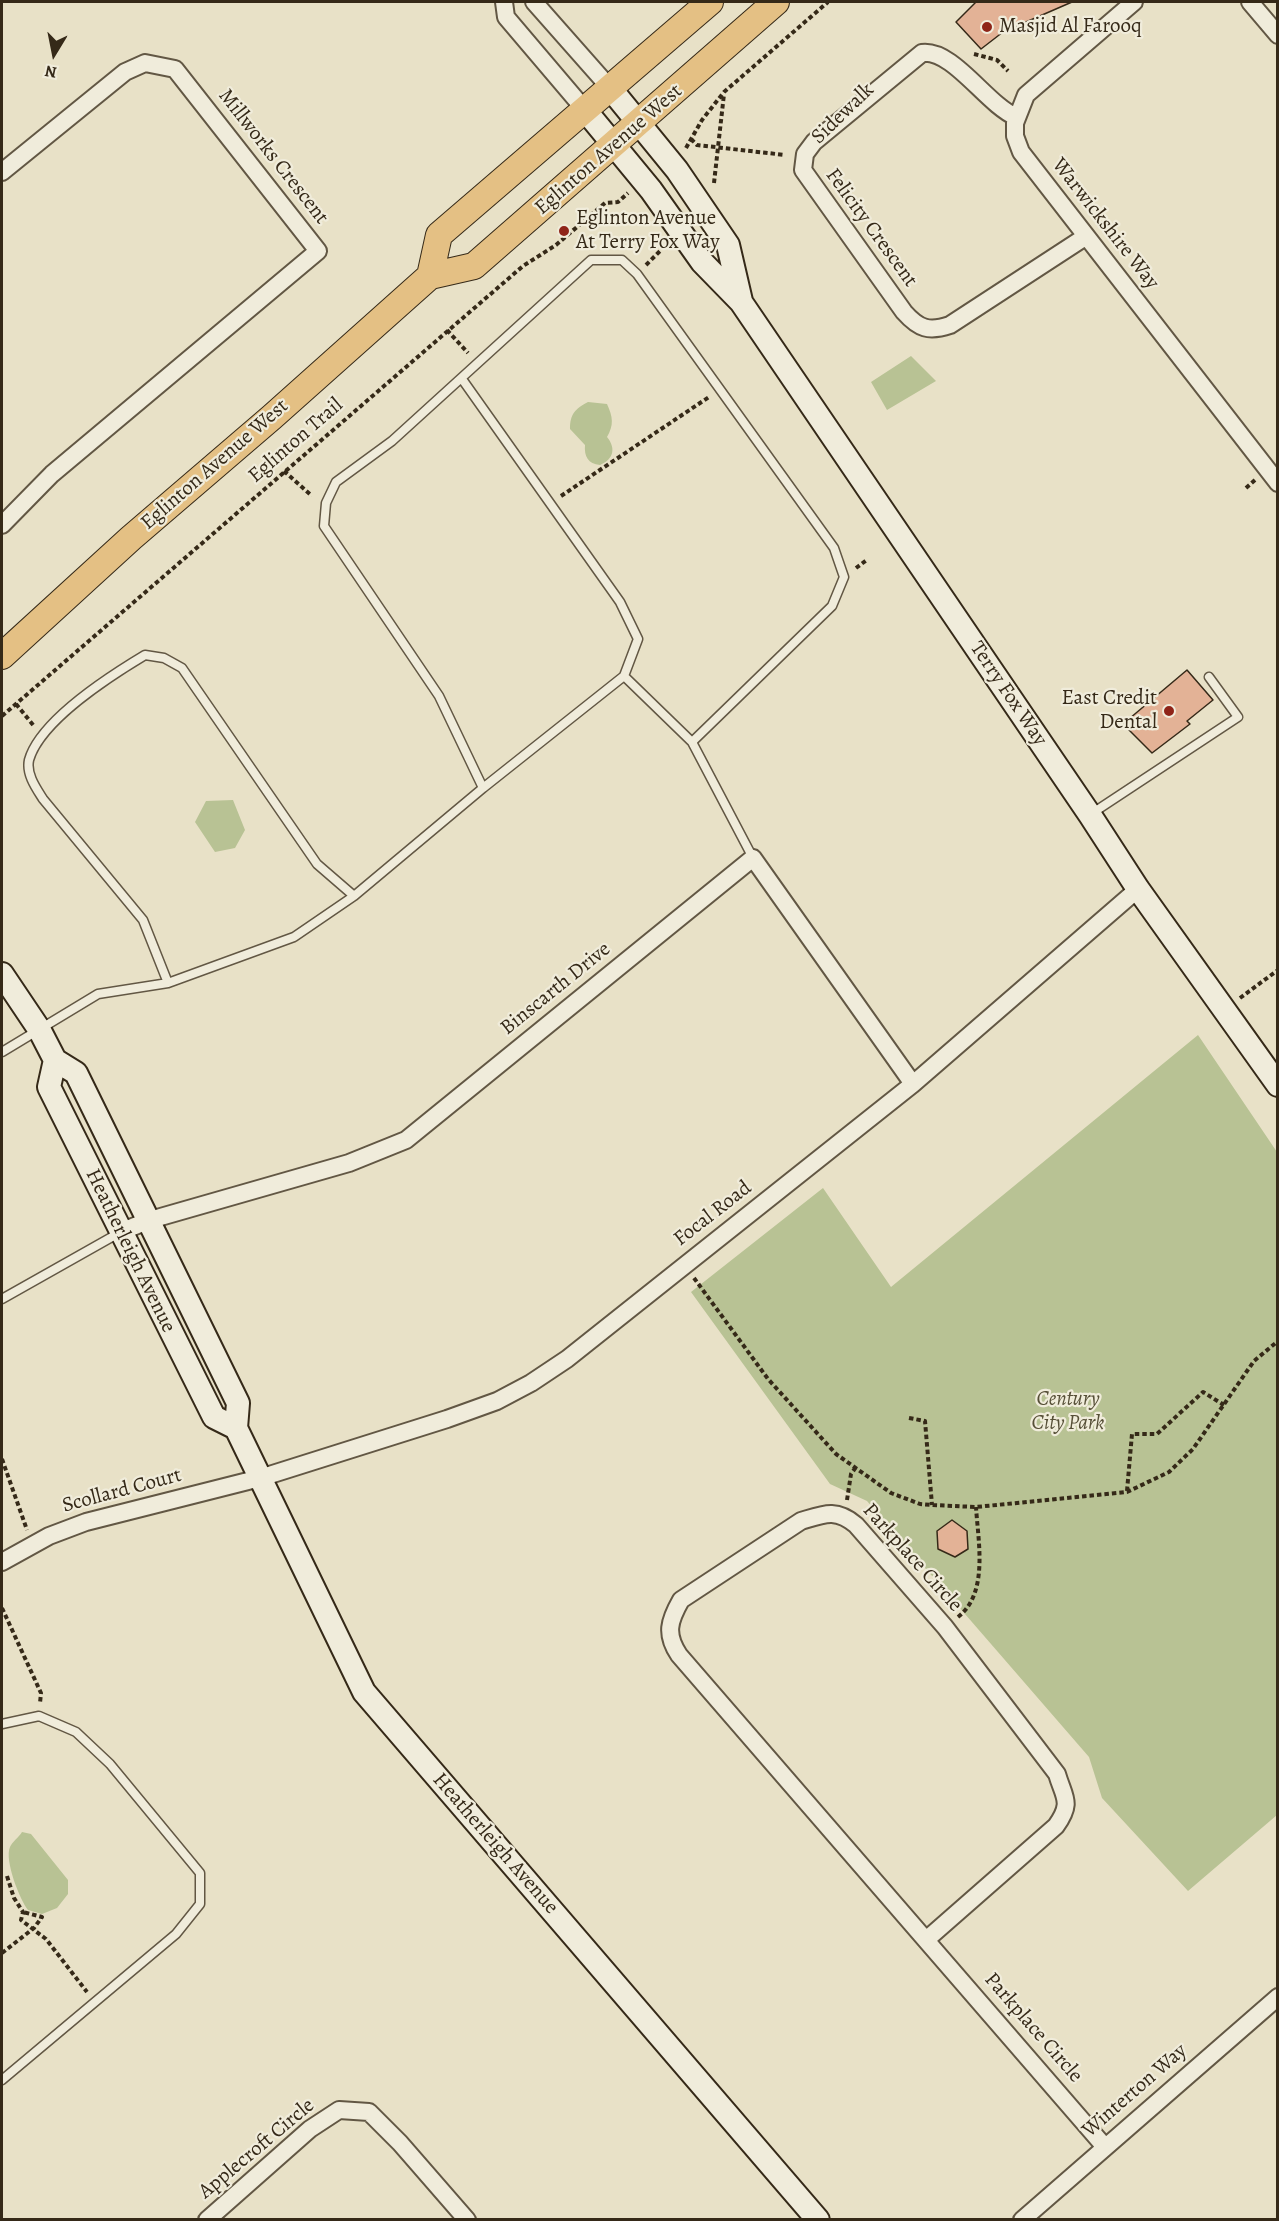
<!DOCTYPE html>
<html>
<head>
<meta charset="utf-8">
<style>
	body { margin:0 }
	#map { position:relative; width:1279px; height:2221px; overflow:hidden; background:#e8e1c7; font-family:Alegreya,serif }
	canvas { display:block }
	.frame { position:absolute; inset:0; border:3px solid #352918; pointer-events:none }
	.north { position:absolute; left:24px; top:24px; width:60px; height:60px; -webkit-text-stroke:4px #f0ecdb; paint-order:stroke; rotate:190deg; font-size:16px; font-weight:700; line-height:24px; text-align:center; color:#352918 }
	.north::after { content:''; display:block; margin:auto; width:21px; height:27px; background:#352918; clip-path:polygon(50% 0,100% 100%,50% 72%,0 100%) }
</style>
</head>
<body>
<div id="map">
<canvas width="1279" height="2221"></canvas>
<div class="frame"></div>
<div class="north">N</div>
</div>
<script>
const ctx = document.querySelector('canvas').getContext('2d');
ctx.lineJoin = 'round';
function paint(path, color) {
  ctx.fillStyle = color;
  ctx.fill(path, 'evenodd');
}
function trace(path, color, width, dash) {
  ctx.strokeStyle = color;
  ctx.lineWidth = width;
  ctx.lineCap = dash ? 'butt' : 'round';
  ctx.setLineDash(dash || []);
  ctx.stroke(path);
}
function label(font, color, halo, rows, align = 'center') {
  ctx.font = font + ' Alegreya,serif';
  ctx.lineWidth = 4.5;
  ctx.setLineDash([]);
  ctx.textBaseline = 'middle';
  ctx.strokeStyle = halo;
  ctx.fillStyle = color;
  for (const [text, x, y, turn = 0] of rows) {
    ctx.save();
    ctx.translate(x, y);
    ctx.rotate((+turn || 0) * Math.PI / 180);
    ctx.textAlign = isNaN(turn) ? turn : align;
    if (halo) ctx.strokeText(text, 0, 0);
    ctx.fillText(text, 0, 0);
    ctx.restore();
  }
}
const green = new Path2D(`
	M 911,356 L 936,381 L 887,410 L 871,382 Z
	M 588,402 L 607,404 C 613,417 614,425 607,437 C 616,448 614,459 600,465 C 588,464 584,456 585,445 L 570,429 C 570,414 575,409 588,402 Z
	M 233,800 L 245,830 L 235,848 L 215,852 L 195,822 L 206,801 Z
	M 1198,1035 L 1277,1152 L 1277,1815 L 1188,1891 L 1102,1798 L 1089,1757 L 867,1501 L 830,1484 L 691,1292 L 823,1188 L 891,1287 Z
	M 22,1832 L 31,1834 L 68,1880 L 68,1894 L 57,1908 L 42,1914 L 28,1910 C 20,1900 4,1860 10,1847 C 12,1842 19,1837 22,1832 Z`);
const building = new Path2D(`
	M 976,2 L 1072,2 L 1003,32 L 981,49 L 956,22 Z
	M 1187,670 L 1213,700 L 1187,721 L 1190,724 L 1152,753 L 1123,724 Z
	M 952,1520 L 967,1531 L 968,1549 L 955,1557 L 938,1549 L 937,1531 Z`);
const path = new Path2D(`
	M 974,54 L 997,60 L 1008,71
	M 691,139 L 697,145 L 785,155
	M 686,148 L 702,120 L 724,92 L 828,2
	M 714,183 L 724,94
	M 646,265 L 660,251
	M 447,330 L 468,353
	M 284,471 L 312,496
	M 1246,488 L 1255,480
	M 561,496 L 709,397
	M 856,568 L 868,559
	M 16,704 L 34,726
	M 2,716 L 523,266 L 556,245 L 605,203 L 618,202 L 628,193
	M 1240,998 L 1278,970
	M 694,1278 L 768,1379 L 836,1454 L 891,1493 L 920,1504 L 932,1505 L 976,1507 L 1127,1492 L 1169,1472 L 1193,1449 L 1254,1361 L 1278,1341
	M 909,1418 L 925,1421 L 932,1505
	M 2,1459 L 27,1530
	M 1127,1491 L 1132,1434 L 1157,1434 L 1203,1392 L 1224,1405
	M 847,1500 L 851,1474 L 856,1467
	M 2,1608 L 41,1693 L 40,1703
	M 958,1617 C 989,1593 978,1541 976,1507
	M 7,1876 L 14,1898 L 23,1912 L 21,1920 L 46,1939 L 87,1992
	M 2,1953 L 34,1928 L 42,1917 L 23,1912`);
const lane = new Path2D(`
	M 624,676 L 692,742 L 753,858
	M 483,788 L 439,696 L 324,526 L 326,503 L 336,482 L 392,441 L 591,260 L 622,260 L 637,274 L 834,548 L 844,577 L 832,606 L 692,742
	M 1091,814 L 1238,717 L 1209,677
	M 168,983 L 143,920 L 43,799 C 36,788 26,774 29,760 C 40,721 110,676 145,655 L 164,658 L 182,668 L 317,864 L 354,896
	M 2,1052 L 98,994 L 168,983 L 294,937 L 354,896 L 483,788 L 624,676 L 638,639 L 620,602 L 462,379
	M 2,1299 L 119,1233
	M 2,1724 L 39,1716 L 76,1732 L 110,1764 L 200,1873 L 200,1904 L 176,1934 L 2,2080`);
const street = new Path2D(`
	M 504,2 L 506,17 L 585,110
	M 534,2 L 610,88
	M 1134,2 L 1026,95 L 1015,123 L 1015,136 L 1021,152 L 1278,483
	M 1250,2 L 1278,35
	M 1016,117 C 986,104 953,49 922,53 L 814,142 L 805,154 L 803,170 L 904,312 C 919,329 929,332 950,325 L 1085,237
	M 2,172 L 125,72 L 145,63 L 175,69 L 318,251 L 52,474 L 2,525
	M 120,1232 L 150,1220 L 349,1163 L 406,1140 L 753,858 L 913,1084
	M 2,1562 L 49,1536 L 86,1522 L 260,1478 L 447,1419 L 497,1401 L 531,1383 L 567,1359 L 913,1084 L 1138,889
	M 926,1940 L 1056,1826 C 1073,1802 1064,1798 1057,1774 L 945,1627 L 856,1525 C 836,1508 824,1514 801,1521 L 681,1600 C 669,1621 665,1634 679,1655 L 1105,2147
	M 207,2220 L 310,2129 L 339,2110 L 369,2112 L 400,2143 L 467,2220
	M 1022,2220 L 1278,1997`);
const secondary = new Path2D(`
	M 610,88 L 677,170 L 728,245 L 741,301
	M 585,110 L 651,190 L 702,262 L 741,302 L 1090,815 L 1138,889 L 1278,1085
	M 2,974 L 39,1029 L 55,1060 L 76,1073 L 238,1403 L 236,1428 L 364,1692 L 818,2220
	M 55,1060 L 49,1087 L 214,1417 L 236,1428`);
const primary = new Path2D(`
	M 430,276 L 439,235 L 710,2
	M 2,656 L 131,538 L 272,417 L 430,276 L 474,266 L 776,2`);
const markers = [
	[987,27,6,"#8f2418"],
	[564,231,6,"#8f2418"],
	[1169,711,6,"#8f2418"]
];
const poiNames = [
	["Masjid Al Farooq",999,27],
	["Eglinton Avenue",576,219],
	["At Terry Fox Way",576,243],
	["East Credit",1157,699,"right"],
	["Dental",1157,723,"right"]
];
const streetNames = [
	["Sidewalk",843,114,-44],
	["Eglinton Avenue West",609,150,-41],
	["Millworks Crescent",273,157,52],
	["Warwickshire Way",1105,224,52],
	["Felicity Crescent",871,228,54],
	["Eglinton Trail",296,441,-41],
	["Eglinton Avenue West",215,465,-41],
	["Terry Fox Way",1008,694,56],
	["Binscarth Drive",556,989,-39],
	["Focal Road",713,1214,-38],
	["Heatherleigh Avenue",130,1251,64],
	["Scollard Court",122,1491,-15],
	["Parkplace Circle",912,1558,48],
	["Heatherleigh Avenue",495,1844,49],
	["Parkplace Circle",1033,2028,49],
	["Winterton Way",1135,2091,-41],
	["Applecroft Circle",257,2149,-40]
];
const parkNames = [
	["Century",1068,1400],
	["City Park",1068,1424]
];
paint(green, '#b8c294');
paint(building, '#e3b296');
trace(building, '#352918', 1.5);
trace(lane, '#625744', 11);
trace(street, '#625744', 20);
trace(secondary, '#352918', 26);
trace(primary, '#352918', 28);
trace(path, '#352918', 4, [4.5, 3]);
trace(lane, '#f0ecdb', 8);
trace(street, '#f0ecdb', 16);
trace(secondary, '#f0ecdb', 22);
trace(primary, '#e4c084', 26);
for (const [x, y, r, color] of markers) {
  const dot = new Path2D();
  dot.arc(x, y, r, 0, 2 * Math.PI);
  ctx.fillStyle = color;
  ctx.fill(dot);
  trace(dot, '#f0ecdb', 2);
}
label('21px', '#352918', '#f0ecdb', poiNames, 'left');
label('21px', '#352918', '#f0ecdb', streetNames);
label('italic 21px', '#564f37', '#f0ecdb', parkNames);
</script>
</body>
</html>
